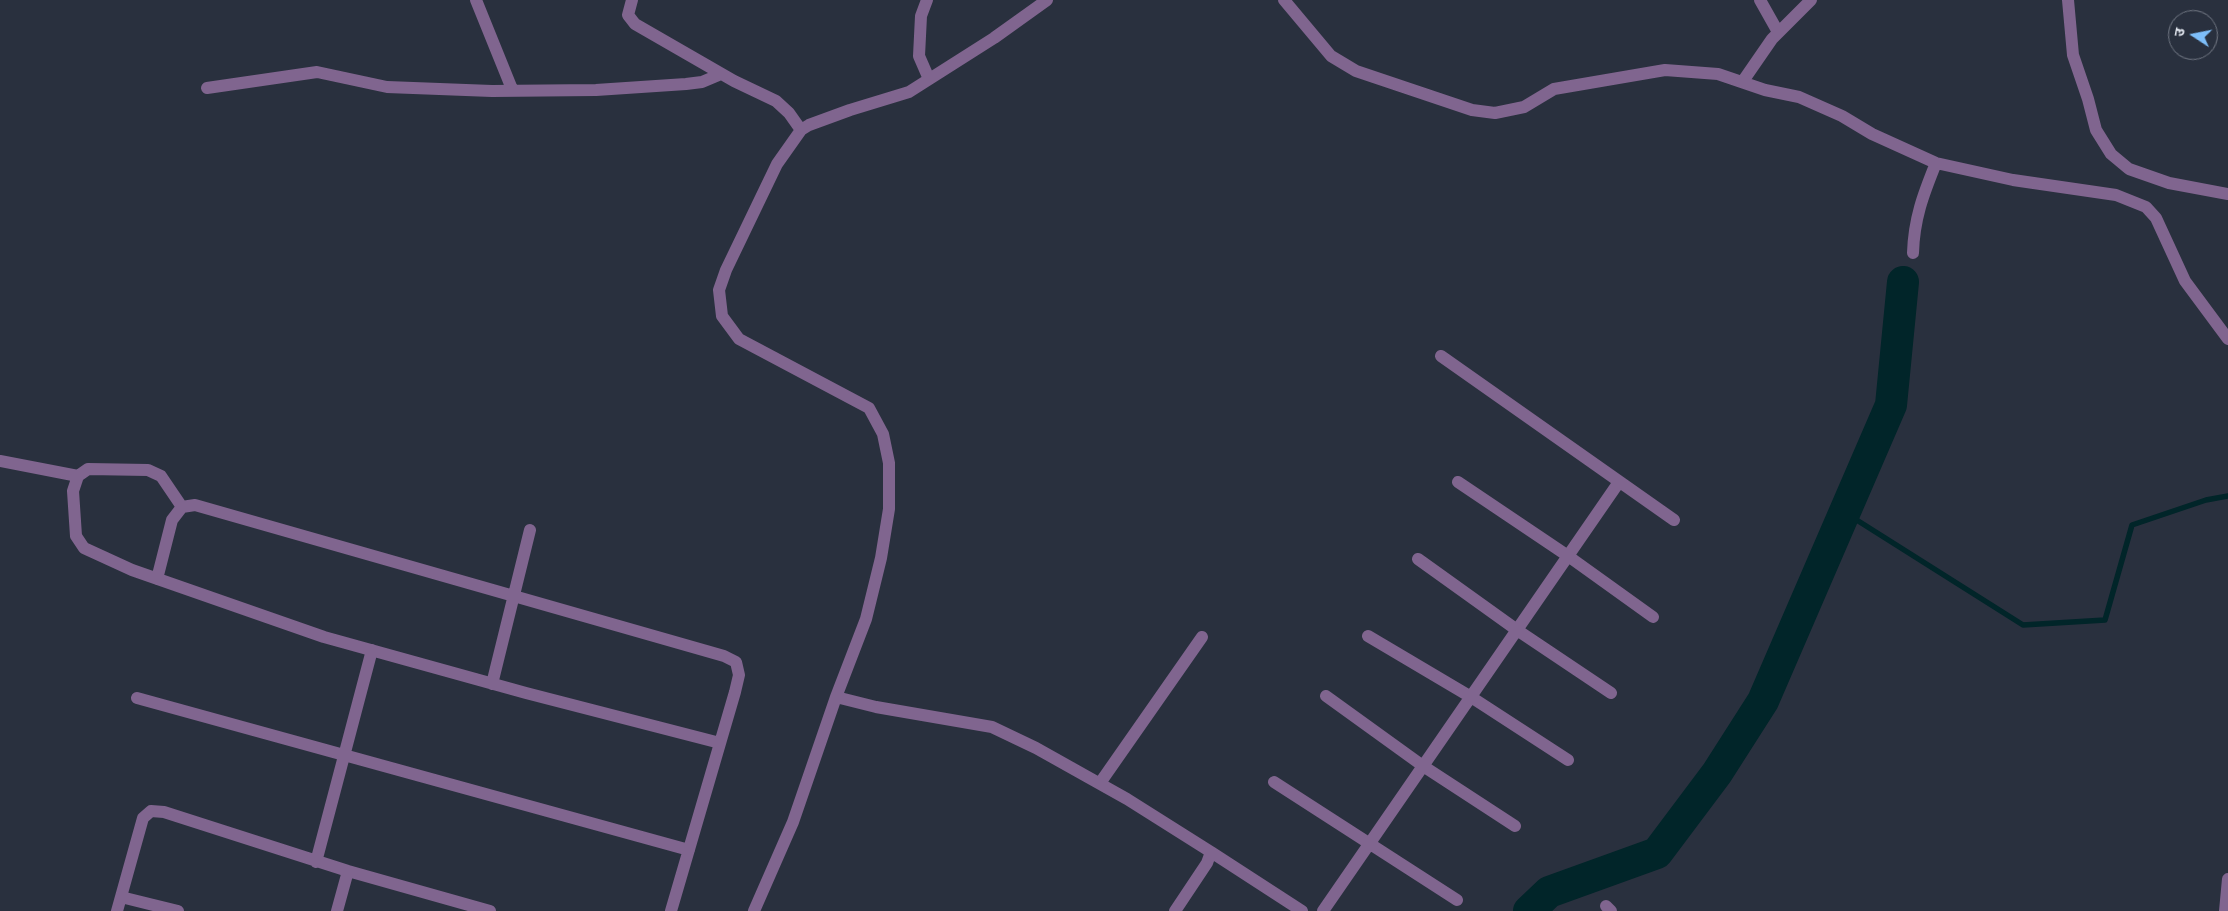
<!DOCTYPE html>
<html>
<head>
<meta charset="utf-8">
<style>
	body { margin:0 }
	#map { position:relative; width:2228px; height:911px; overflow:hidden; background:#29303e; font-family:Inter,"Noto Sans Devanagari",sans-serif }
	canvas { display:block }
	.north { position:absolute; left:2168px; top:10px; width:50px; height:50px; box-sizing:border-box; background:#29303e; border:1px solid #727884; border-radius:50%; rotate:281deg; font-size:14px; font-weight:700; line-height:20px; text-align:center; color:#e0e5ee }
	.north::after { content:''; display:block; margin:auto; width:18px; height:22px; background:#7dbef9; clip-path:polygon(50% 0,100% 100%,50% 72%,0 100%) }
</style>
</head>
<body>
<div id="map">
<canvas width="2228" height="911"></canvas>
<div class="north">उ</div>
</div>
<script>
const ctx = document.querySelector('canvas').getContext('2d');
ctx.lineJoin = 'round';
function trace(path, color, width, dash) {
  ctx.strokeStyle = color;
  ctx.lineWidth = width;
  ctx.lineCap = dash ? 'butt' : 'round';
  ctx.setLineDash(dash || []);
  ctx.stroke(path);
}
const stream = new Path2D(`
	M 1844,512 L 2023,625 L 2105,620 L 2132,525 L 2206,500 L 2228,496`);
const river = new Path2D(`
	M 1529,911 L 1549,892 L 1657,853 L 1717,773 L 1763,701 L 1891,405 L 1903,282`);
const minor = new Path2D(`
	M 476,0 L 512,89
	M 632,0 L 628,15 L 635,24 L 734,81 L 776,101 L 789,113 L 801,130
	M 927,0 L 921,16 L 919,56 L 929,79
	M 1284,0 L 1331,56 L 1356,71 L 1472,110 L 1495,113 L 1524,107 L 1554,89 L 1665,70 L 1718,74 L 1765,90 L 1799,97 L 1842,116 L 1872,134 L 1936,163 L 2013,180 L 2116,195 L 2146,207 L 2156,218 L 2185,281 L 2228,339
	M 1760,0 L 1778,32
	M 2068,0 L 2073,55 L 2088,99 L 2096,130 L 2111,154 L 2129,169 L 2169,183 L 2228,194
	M 1743,81 L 1772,39 L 1811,0
	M 207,88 L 317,72 L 387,87 L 492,91 L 596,90 L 686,84 L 702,82 L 721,74
	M 1913,253 C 1914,219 1923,195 1936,163
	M 1441,356 L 1674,520
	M 0,461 L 78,476
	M 1458,482 L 1568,556 L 1653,617
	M 182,507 L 161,476 L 148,470 L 88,469 L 78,476 L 73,491 L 76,536 L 84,548 L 132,570 L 324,637 L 526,693 L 720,743
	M 1418,559 L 1517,630 L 1611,693
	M 157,579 L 172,520 L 182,507 L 195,505 L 724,656 L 736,662 L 739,675 L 735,692 L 671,911
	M 1368,636 L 1471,697 L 1568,760
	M 492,684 L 530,530
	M 1326,696 L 1423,766 L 1515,826
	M 836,697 L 876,707 L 992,727 L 1036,748 L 1127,799 L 1211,852 L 1207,863 L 1175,911
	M 137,698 L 689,850
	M 1274,782 L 1457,900
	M 1100,783 L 1202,637
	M 1211,852 L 1302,911
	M 316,862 L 372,650
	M 121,897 L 178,911
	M 1606,906 L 1611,911
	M 117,911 L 143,818 L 151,811 L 164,812 L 348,871 L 490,911
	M 337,911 L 348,871
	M 754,911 L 793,822 L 836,697 L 866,619 L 881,558 L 889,509 L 889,463 L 883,434 L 869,408 L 739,339 L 722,316 L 719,290 L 726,270 L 777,164 L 801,130 L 809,125 L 850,110 L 909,92 L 994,38 L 1047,0
	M 1323,911 L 1619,482
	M 2225,911 L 2228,879`);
trace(stream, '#012529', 5.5);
trace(river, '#012529', 32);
trace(minor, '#80658f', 12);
</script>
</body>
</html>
